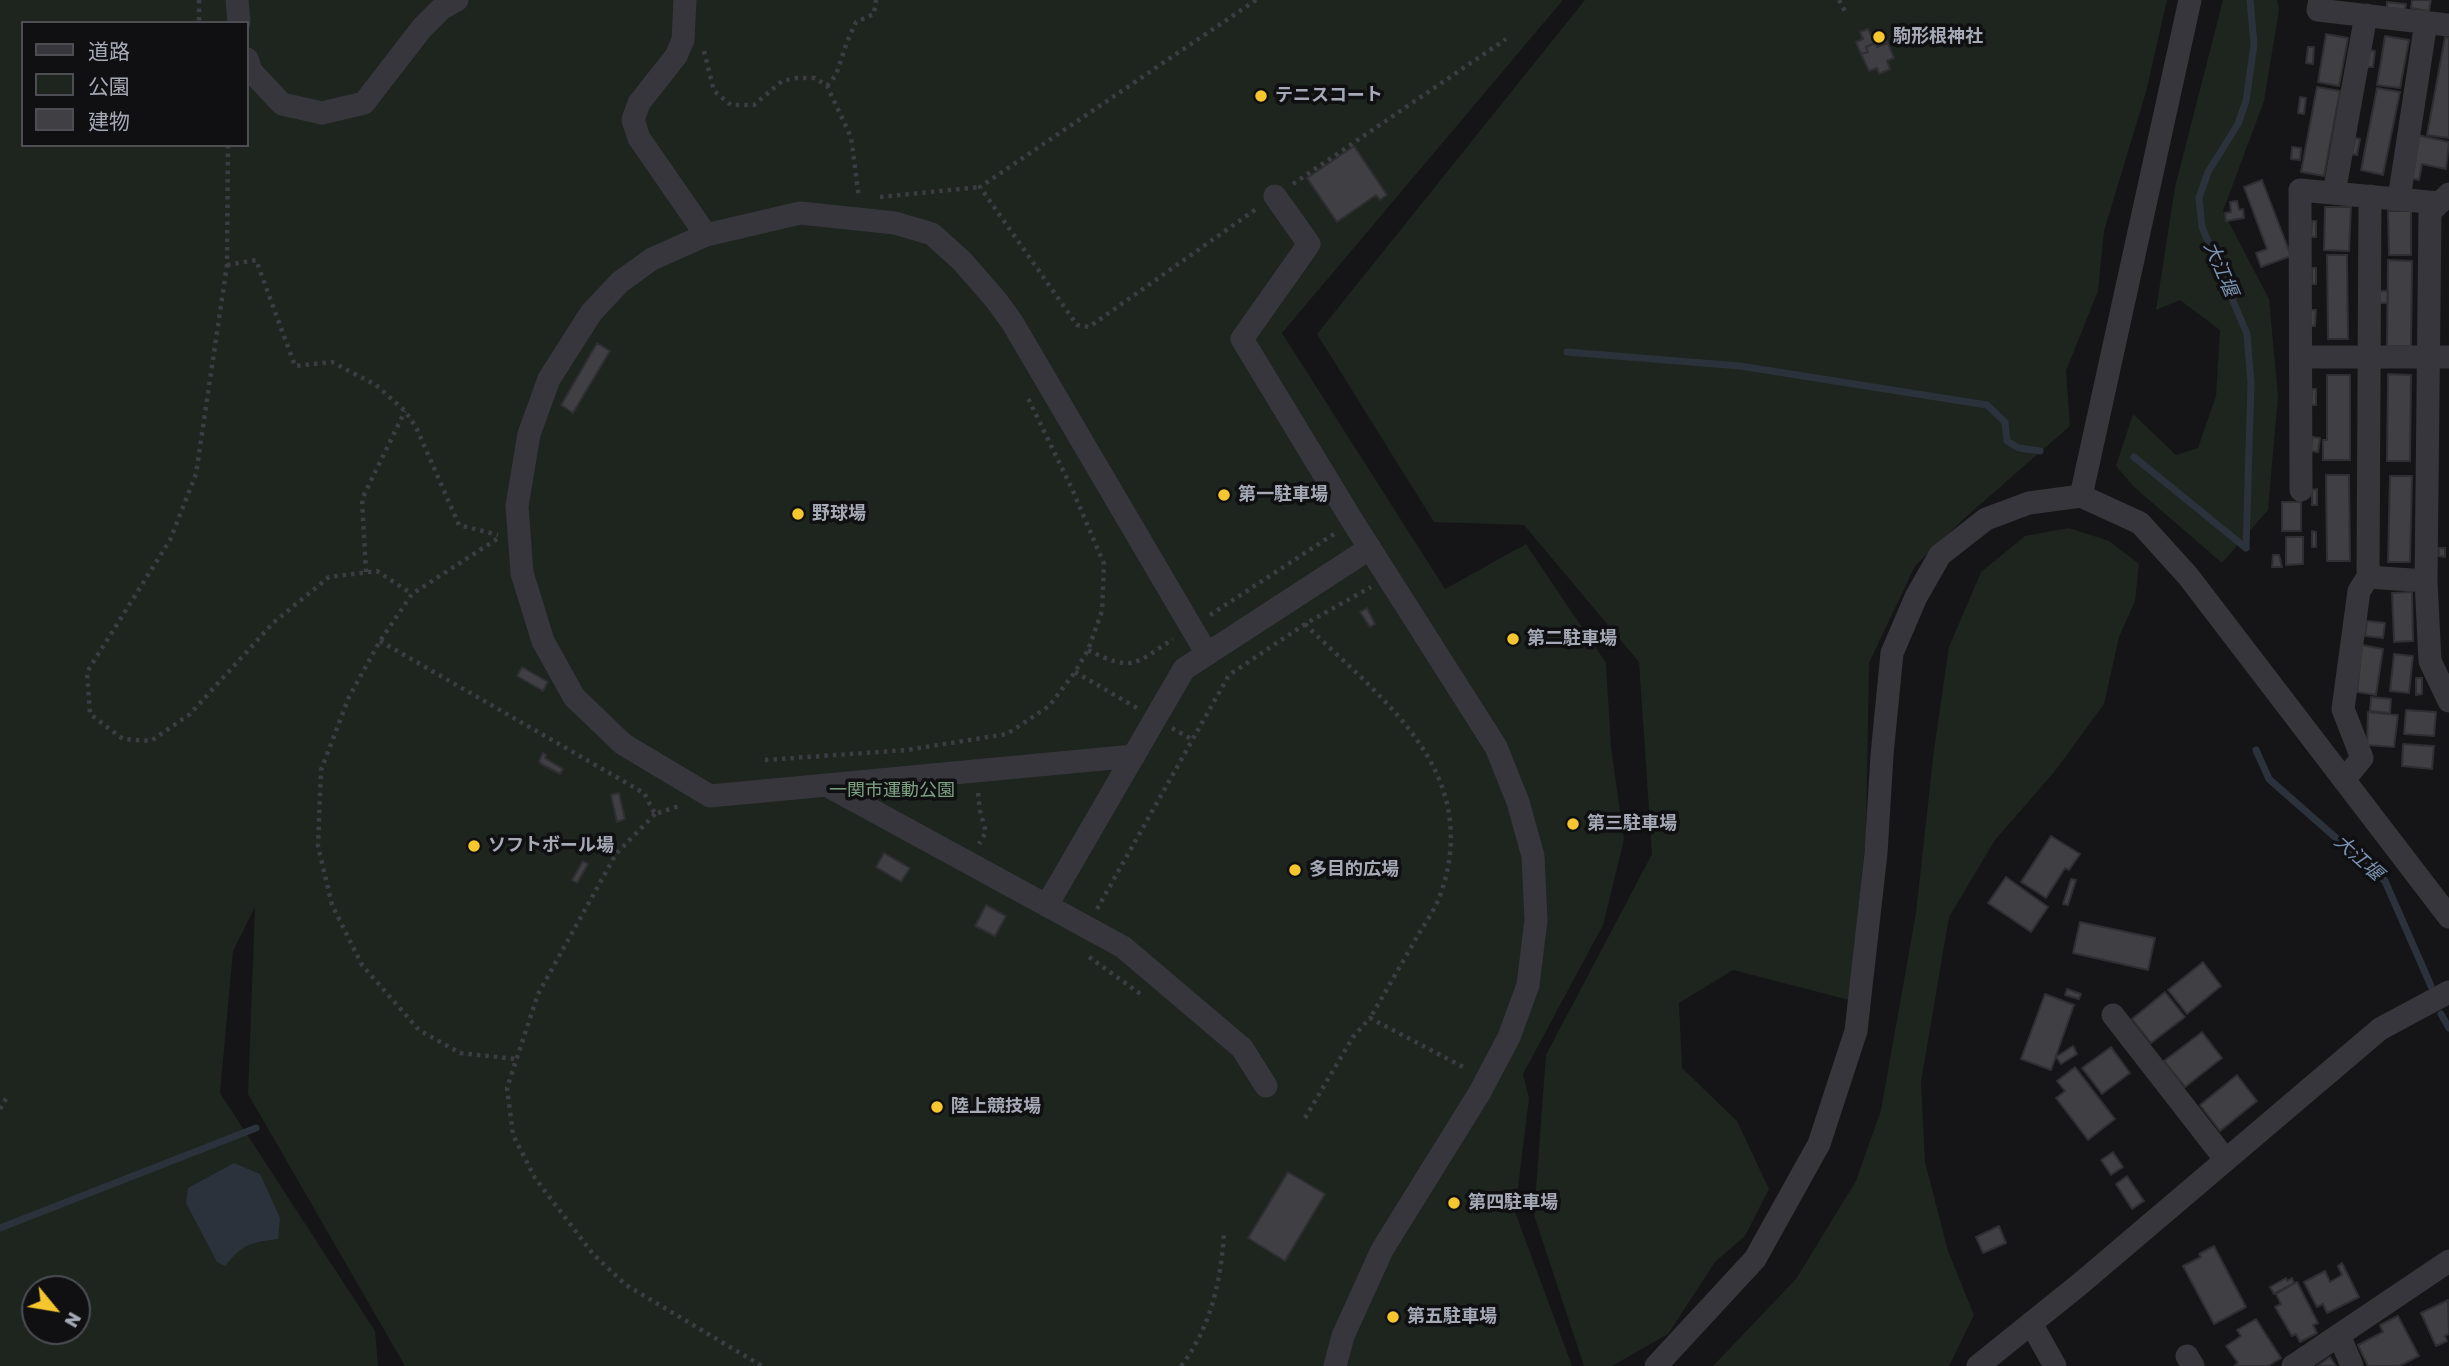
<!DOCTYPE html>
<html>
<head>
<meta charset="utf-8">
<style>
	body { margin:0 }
	#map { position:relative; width:2449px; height:1366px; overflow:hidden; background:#151517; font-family:Rubik,"Noto Sans JP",sans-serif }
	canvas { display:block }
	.legend { position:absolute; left:21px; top:21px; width:228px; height:126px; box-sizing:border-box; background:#101012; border:2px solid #4c4e54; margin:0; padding:9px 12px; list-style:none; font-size:21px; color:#a6aab7 }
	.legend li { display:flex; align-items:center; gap:14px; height:35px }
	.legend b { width:35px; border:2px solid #4c4e54 }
	.north { position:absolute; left:21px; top:1275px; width:70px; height:70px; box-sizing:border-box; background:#101012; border:2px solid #4c4e54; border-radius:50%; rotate:120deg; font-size:19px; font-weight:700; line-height:28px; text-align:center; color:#a6aab7 }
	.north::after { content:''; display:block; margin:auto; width:24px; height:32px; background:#f5c62e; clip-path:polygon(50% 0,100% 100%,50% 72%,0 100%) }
</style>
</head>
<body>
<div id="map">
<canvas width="2449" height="1366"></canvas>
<ul class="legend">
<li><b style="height:9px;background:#36363c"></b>道路</li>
<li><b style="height:19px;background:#1d251e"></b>公園</li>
<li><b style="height:19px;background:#3f3f44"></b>建物</li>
</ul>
<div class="north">N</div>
</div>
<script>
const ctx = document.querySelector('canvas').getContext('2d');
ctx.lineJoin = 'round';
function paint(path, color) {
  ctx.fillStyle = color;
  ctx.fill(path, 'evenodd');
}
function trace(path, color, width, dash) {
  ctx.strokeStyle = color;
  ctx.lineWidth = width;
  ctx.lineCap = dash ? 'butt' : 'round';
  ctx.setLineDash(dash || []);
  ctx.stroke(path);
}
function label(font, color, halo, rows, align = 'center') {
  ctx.font = font + ' Rubik,"Noto Sans JP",sans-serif';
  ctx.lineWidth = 7;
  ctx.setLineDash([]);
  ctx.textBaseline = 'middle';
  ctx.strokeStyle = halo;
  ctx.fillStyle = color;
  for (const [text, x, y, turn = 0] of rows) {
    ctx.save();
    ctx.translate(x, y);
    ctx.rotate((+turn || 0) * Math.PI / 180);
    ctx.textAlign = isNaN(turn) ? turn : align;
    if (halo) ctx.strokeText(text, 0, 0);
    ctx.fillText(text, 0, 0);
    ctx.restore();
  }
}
const green = new Path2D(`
	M 0,0 L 1563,0 L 1282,333 L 1445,589 L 1526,544 L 1606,663 L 1611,747 L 1624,840 L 1603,925 L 1523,1074 L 1529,1098 L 1515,1212 L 1572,1366 L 405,1366 L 248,1094 L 255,907 L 233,951 L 220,1093 L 375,1331 L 378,1366 L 0,1366 ZM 23,23 L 247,23 L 247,145 L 23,145 ZM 35,1289 L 77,1289 L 77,1331 L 35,1331 Z
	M 1585,0 L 2167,0 L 2146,92 L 2104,231 L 2098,291 L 2066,371 L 2070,426 L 1968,515 L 1915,566 L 1869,663 L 1866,835 L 1849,1000 L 1733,970 L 1679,1003 L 1682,1068 L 1737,1121 L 1769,1189 L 1745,1236 L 1715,1262 L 1668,1334 L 1612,1366 L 1584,1366 L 1534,1215 L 1546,1055 L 1652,854 L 1639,662 L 1524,525 L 1434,522 L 1317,334 Z
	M 2223,0 L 2277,0 L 2279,10 L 2264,101 L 2223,211 L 2269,299 L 2278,396 L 2268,510 L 2222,563 L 2134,487 L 2116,466 L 2133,414 L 2176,455 L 2198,448 L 2216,396 L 2220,330 L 2180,300 L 2156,310 L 2175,187 Z
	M 2069,528 L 2109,541 L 2139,564 L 2135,601 L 2119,637 L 2104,704 L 2055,771 L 1995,840 L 1949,917 L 1921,1082 L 1925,1162 L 1948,1251 L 1974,1315 L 1949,1366 L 1713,1366 L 1796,1279 L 1856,1181 L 1881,1110 L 1916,913 L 1934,750 L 1949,647 L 1981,572 L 2025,536 Z`);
const water = new Path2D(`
	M 234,1163 L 260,1174 L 280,1218 L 278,1239 C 249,1243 244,1243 225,1266 L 217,1262 L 186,1203 L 188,1188 Z`);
const stream = new Path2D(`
	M 1567,352 L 1740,366 L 1987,405 L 2005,422 L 2007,441 L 2019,448 L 2040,451
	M 2134,457 L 2246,548
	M 2246,548 L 2251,383 L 2247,334 L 2202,227 L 2199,198 L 2208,172 L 2238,124 L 2246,101 L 2254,44 L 2250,0
	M 2256,750 L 2269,779 L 2385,881 L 2431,986
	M 2441,1014 L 2449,1028
	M 0,1228 L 256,1128`);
const building = new Path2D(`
	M 2412,0 L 2431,0 L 2429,11 L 2411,8 Z
	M 2387,2 L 2406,4 L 2405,10 L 2387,8 Z
	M 1868,29 L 1871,35 L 1882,30 L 1888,43 L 1877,47 L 1875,43 L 1866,47 L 1868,52 L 1861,54 L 1856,42 L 1863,39 L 1860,32 Z
	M 2326,34 L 2348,38 L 2339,86 L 2318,82 Z
	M 2385,36 L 2409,40 L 2400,88 L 2377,85 Z
	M 2445,37 L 2449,38 L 2449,138 L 2427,135 Z
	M 1875,43 L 1877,47 L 1888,43 L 1894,58 L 1887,61 L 1890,69 L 1879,74 L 1877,68 L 1869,71 L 1861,54 L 1868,52 L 1866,47 Z
	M 2308,47 L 2314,47 L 2313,64 L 2306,63 Z
	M 2369,50 L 2375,51 L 2373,67 L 2367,67 Z
	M 2317,87 L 2340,91 L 2324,176 L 2301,172 Z
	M 2377,88 L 2400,92 L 2383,175 L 2361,170 Z
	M 2300,97 L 2306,98 L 2304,114 L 2298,113 Z
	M 2417,135 L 2449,142 L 2446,169 L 2422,164 L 2419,180 L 2408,178 Z
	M 2355,138 L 2360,139 L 2357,155 L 2352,154 Z
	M 1354,146 L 1387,195 L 1380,200 L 1376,195 L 1337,222 L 1307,178 Z
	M 2292,147 L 2301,148 L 2300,160 L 2291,159 Z
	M 2262,180 L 2291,256 L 2261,267 L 2256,253 L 2267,249 L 2244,187 Z
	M 2237,201 L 2239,210 L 2243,209 L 2244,218 L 2226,221 L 2225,213 L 2231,212 L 2230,202 Z
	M 2325,207 L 2351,207 L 2349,251 L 2324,250 Z
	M 2388,211 L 2411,211 L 2411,255 L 2389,255 Z
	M 2312,221 L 2316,221 L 2316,237 L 2311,237 Z
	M 2327,255 L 2347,255 L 2348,339 L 2328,339 Z
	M 2388,260 L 2412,261 L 2411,346 L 2387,346 Z
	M 2312,268 L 2316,268 L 2316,284 L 2312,284 Z
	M 2380,291 L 2388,291 L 2388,303 L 2380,303 Z
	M 2311,310 L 2316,310 L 2315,326 L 2311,326 Z
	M 597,343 L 610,351 L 573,413 L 561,405 Z
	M 2388,374 L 2411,375 L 2410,461 L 2387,461 Z
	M 2327,375 L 2350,375 L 2350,460 L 2323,460 L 2323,440 L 2327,440 Z
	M 2312,389 L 2316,389 L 2316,405 L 2311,405 Z
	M 2312,437 L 2320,438 L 2318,452 L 2311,451 Z
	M 2326,475 L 2349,475 L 2350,561 L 2327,561 Z
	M 2390,476 L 2412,476 L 2410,562 L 2388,562 Z
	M 2317,489 L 2317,505 L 2312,505 L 2312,490 Z
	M 2282,502 L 2301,502 L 2301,531 L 2282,531 Z
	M 2312,531 L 2316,532 L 2316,547 L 2312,547 Z
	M 2286,537 L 2303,537 L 2303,564 L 2286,565 Z
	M 2439,548 L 2445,548 L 2445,557 L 2439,556 Z
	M 2273,555 L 2279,555 L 2282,567 L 2272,567 Z
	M 2412,592 L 2413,641 L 2394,642 L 2392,593 Z
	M 1367,608 L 1375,624 L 1370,627 L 1360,612 Z
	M 2367,621 L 2385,623 L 2383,638 L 2365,636 Z
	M 2362,645 L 2383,649 L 2376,695 L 2357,692 Z
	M 2394,654 L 2413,656 L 2409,693 L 2390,691 Z
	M 522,667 L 548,682 L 543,691 L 517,676 Z
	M 2416,678 L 2422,678 L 2422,694 L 2416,695 Z
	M 2371,697 L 2391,699 L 2390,713 L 2370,711 Z
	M 2406,710 L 2436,712 L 2434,736 L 2404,734 Z
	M 2368,712 L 2398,715 L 2394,747 L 2367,745 Z
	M 2403,744 L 2434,746 L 2432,769 L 2402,766 Z
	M 543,753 L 546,755 L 545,758 L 563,769 L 560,774 L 541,764 L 539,761 Z
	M 619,793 L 625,819 L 617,822 L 611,795 Z
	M 2051,836 L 2080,854 L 2069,870 L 2065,868 L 2046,898 L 2021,882 Z
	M 884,853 L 910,868 L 901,882 L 876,867 Z
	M 583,861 L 588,864 L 577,883 L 572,880 Z
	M 2006,877 L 2048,907 L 2031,932 L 1988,903 Z
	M 2071,879 L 2076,880 L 2068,905 L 2063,904 Z
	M 986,905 L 1006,916 L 995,936 L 975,926 Z
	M 2080,922 L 2155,938 L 2148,970 L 2073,953 Z
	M 2203,962 L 2221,986 L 2187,1014 L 2168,990 Z
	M 2067,989 L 2081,994 L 2079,999 L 2065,995 Z
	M 2165,992 L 2185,1017 L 2151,1043 L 2132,1019 Z
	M 2045,994 L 2074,1005 L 2051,1070 L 2021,1059 Z
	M 2202,1032 L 2222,1058 L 2185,1087 L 2164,1061 Z
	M 2073,1046 L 2077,1054 L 2061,1064 L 2056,1057 Z
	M 2111,1047 L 2130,1073 L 2102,1094 L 2082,1068 Z
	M 2075,1067 L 2115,1119 L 2088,1140 L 2056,1098 L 2065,1091 L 2057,1081 Z
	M 2237,1075 L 2257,1101 L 2220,1131 L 2200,1105 Z
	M 2113,1152 L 2123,1167 L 2111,1175 L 2101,1160 Z
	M 1288,1172 L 1325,1194 L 1285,1261 L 1248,1238 Z
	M 2127,1176 L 2144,1201 L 2132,1209 L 2116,1184 Z
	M 1999,1226 L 2006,1243 L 1983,1253 L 1976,1237 Z
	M 2214,1246 L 2246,1307 L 2214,1324 L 2183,1266 L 2201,1257 L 2199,1254 Z
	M 2342,1263 L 2359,1297 L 2327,1313 L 2323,1304 L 2317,1307 L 2304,1282 L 2325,1271 L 2330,1282 L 2342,1275 L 2338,1266 Z
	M 2286,1278 L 2287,1281 L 2292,1278 L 2294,1283 L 2274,1294 L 2270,1287 Z
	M 2297,1282 L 2318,1323 L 2313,1325 L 2317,1333 L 2300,1342 L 2296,1334 L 2292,1336 L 2275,1307 L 2281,1304 L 2276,1294 Z
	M 2448,1300 L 2449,1334 L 2445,1336 L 2447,1341 L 2436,1346 L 2421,1313 Z
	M 2398,1316 L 2419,1356 L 2399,1366 L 2368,1366 L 2358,1345 L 2383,1332 L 2380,1325 Z
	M 2256,1319 L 2281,1358 L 2268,1366 L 2234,1366 L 2238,1363 L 2226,1346 L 2241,1336 L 2237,1330 Z
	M 2330,1357 L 2336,1366 L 2317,1366 Z`);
const path = new Path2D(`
	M 199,0 L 199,23
	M 1256,0 L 980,187 L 1077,325 L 1089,327 L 1259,207
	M 1839,0 L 1846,13
	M 704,51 L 714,91 L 731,105 L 754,105 L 782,81 L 796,78 L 815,78 L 827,86 L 851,137 L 859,198
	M 827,86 L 836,75 L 847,42 L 856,22 L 874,14 L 876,0
	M 228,145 L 227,265 L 196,474 L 170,540 L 87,672 L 90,714 L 123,739 L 151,741 L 190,714 L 273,623 L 329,577 L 377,571 L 412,594
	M 1293,184 L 1506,39
	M 880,197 L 980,187
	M 227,265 L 256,260 L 295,366 L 332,362 L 376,385 L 405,411 L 416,427 L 459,525 L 498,535
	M 497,539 L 412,594 L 380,641 L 349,697 L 321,770 L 318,846 L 332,905 L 362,965 L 419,1030 L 460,1053 L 516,1059
	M 366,572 L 362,499 L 405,411
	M 1210,615 L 1334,534
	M 1305,624 C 1382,700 1483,770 1441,893 C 1436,908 1426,922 1418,935 C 1402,963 1386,991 1370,1018
	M 380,641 L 644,793 L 655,814 L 682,805
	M 1088,650 C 1132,672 1134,665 1173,639
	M 1075,672 L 1137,708
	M 1172,728 L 1193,740
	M 765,760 L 907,750 L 1007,734 L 1049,706 L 1075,672 L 1088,650 L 1102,611 L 1104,564 L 1073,491 L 1027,396
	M 978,793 L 980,811 L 986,832 L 979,844
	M 655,814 L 616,854 L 538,994 L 507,1088 L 513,1135 L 535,1178 L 593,1254 L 626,1285 L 762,1366
	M 1097,909 L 1229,675 L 1305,624 L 1371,587
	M 1089,957 L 1142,995
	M 0,1109 L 7,1097
	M 1305,1118 L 1353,1037 L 1370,1018 L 1467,1069
	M 1181,1366 C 1211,1327 1221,1281 1224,1233`);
const minor = new Path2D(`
	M 237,0 L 239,23
	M 685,0 L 683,40 L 676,56 L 639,103 L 633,120 L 639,138 L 706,235
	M 2190,0 L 2081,496 L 2140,523 L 2188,576 L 2449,917
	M 2320,0 L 2318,10 L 2449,25
	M 247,59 L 251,71 L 282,104 L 322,113 L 364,103 L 422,28 L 441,9 L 457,0
	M 2334,193 L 2366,15
	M 2449,194 L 2430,212 L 2426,581 L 2430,661 L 2449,701
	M 1275,196 L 1309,244 L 1242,339 L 1353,522 L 1496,747 L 1518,802 L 1533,856 L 1536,920 L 1528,985 L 1509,1037 L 1480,1092 L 1382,1250 L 1343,1336 L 1335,1366
	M 2399,199 L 2426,22
	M 2301,357 L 2449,357
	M 2301,490 L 2300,190 L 2439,203
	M 2368,577 L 2426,581
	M 1134,756 L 710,796 L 623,744 L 574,697 L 543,641 L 522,573 L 517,506 L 529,434 L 549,379 L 591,313 L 620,282 L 652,259 L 706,235 L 800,213 L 895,223 L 932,234 L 962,261 L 996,300 L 1012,322 L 1207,654
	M 2344,780 L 2362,758 L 2343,709 L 2359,591 L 2368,577 L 2370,196
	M 826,785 L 1123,947 L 1242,1048 L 1266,1086
	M 1047,905 L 1184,669 L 1370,548
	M 2113,1015 L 2225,1159
	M 2031,1323 L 2055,1366
	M 2339,1335 L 2352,1366
	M 2187,1356 L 2193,1366
	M 1656,1366 L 1755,1259 L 1819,1144 L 1856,1031 L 1876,853 L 1882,755 L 1892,653 L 1916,597 L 1940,555 L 1986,519 L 2029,503 L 2081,496
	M 1978,1366 L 2080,1284 L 2380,1029 L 2449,992
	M 2293,1366 L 2449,1261`);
const markers = [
	[1879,37,7,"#f5c62e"],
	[1261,96,7,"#f5c62e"],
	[1224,495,7,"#f5c62e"],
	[798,514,7,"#f5c62e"],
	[1513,639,7,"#f5c62e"],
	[1573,824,7,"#f5c62e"],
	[474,846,7,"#f5c62e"],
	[1295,870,7,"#f5c62e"],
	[937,1107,7,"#f5c62e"],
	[1454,1203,7,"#f5c62e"],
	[1393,1317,7,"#f5c62e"]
];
const poiNames = [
	["駒形根神社",1893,37],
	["テニスコート",1275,96],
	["第一駐車場",1238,495],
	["野球場",812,514],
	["第二駐車場",1527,639],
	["第三駐車場",1587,824],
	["ソフトボール場",488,846],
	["多目的広場",1309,870],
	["陸上競技場",951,1107],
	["第四駐車場",1468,1203],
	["第五駐車場",1407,1317]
];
const parkNames = [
	["一関市運動公園",892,791]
];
const waterNames = [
	["大江堰",2220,269,67],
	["大江堰",2358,858,42]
];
paint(green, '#1d251e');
paint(water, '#2b323b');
trace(stream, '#2b323b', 7);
paint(building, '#3f3f44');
trace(building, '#2f2f33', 2);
trace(path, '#3c3d43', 4.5, [3.5, 5]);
trace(minor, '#36363c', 23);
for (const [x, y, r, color] of markers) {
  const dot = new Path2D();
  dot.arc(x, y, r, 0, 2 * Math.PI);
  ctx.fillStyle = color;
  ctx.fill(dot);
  trace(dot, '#101012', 2.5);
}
label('bold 18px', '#a6aab7', '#101012', poiNames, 'left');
label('18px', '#7da383', '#101012', parkNames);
label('italic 19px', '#7c94b3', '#101012', waterNames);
</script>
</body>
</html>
